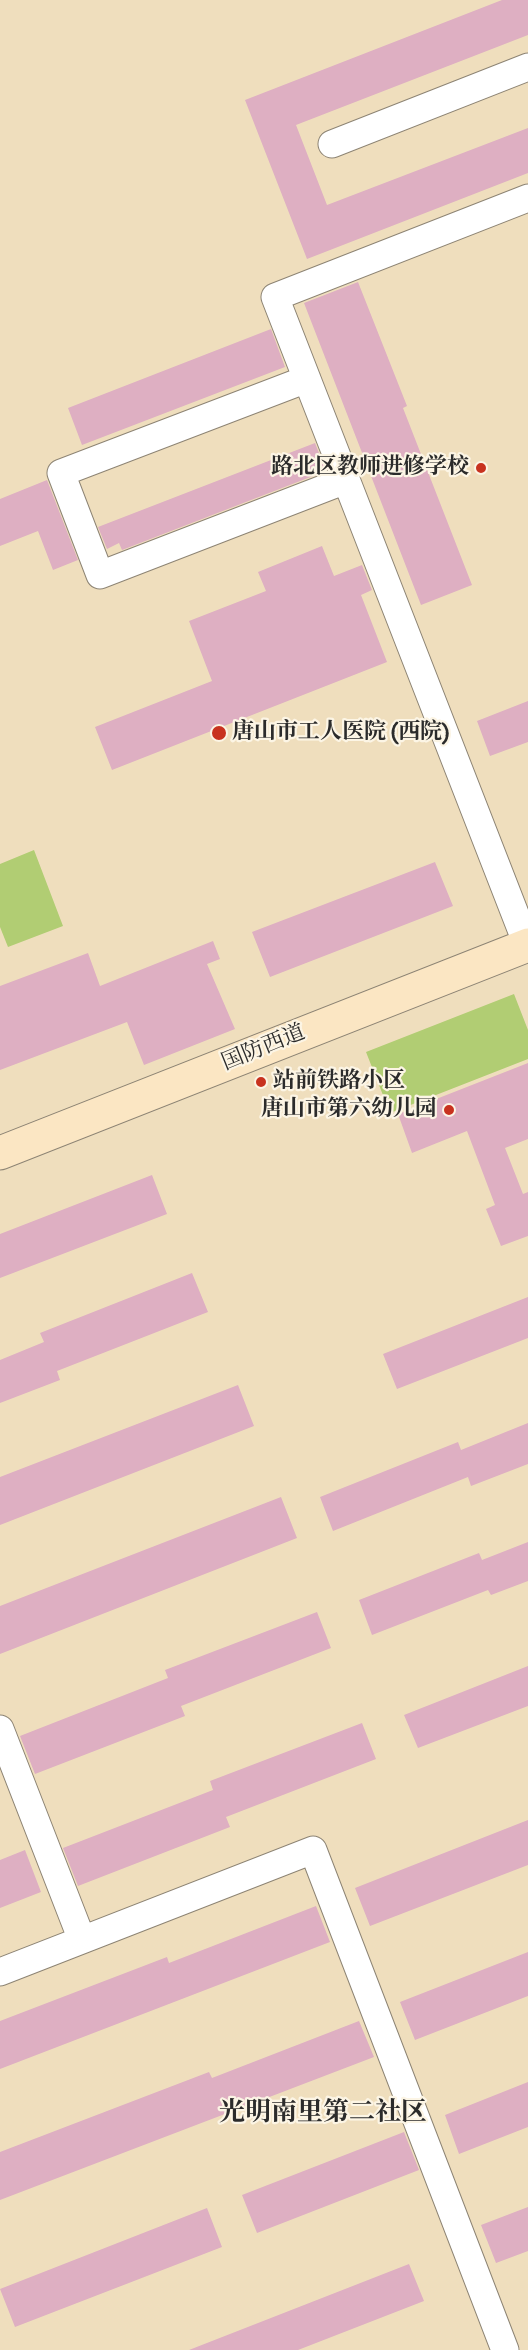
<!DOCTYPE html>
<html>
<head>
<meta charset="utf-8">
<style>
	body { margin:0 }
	canvas { display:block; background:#efdebd }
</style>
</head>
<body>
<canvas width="528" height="2350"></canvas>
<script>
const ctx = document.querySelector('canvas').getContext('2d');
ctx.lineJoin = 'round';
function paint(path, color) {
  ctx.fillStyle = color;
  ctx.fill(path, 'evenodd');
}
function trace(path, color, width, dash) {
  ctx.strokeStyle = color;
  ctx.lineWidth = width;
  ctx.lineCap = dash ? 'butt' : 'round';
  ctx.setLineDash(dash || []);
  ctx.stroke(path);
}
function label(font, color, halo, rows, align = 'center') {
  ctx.font = font + ' "IM FELL DW Pica","Noto Serif SC",serif';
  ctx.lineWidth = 4.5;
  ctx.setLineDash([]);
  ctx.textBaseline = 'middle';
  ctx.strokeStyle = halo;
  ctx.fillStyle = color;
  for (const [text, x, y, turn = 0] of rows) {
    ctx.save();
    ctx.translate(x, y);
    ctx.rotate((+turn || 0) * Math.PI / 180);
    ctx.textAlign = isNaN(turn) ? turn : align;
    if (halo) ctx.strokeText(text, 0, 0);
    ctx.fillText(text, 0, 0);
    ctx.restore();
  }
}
const green = new Path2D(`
	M 34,850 L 63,926 L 8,947 L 0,927 L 0,864 Z
	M 514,994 L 528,1030 L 528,1059 L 390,1113 L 366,1052 Z`);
const building = new Path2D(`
	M 502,0 L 528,0 L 528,35 L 296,125 L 327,205 L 528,128 L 528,173 L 307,259 L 245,100 Z
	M 358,282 L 407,406 L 403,408 L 472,585 L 421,605 L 304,303 Z
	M 271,329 L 285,367 L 82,445 L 68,408 Z
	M 315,443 L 326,471 L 122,550 L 119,543 L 107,549 L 98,527 Z
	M 47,480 L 78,560 L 53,570 L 38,531 L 0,546 L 0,499 Z
	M 322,546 L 334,576 L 362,565 L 372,590 L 361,595 L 387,662 L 112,770 L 95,727 L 212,681 L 189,621 L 266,591 L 258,572 Z
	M 528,701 L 528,742 L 490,756 L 477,721 Z
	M 435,862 L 453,906 L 270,977 L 252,932 Z
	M 213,941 L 220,959 L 207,964 L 235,1029 L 144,1065 L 127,1022 L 0,1070 L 0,986 L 88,953 L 100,986 Z
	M 528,1063 L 528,1139 L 505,1148 L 523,1194 L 528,1192 L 528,1236 L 501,1246 L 486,1209 L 495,1205 L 467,1131 L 412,1153 L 398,1114 Z
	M 152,1175 L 167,1214 L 0,1278 L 0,1234 Z
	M 192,1273 L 208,1312 L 57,1371 L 60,1380 L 0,1403 L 0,1360 L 44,1342 L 40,1333 Z
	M 528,1297 L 528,1338 L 397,1389 L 383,1354 Z
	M 238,1385 L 254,1426 L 0,1525 L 0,1477 Z
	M 528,1423 L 528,1464 L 471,1486 L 468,1477 L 333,1531 L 320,1497 L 458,1442 L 461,1450 Z
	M 281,1497 L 297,1538 L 0,1654 L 0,1606 Z
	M 528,1542 L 528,1581 L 491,1595 L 488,1590 L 372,1635 L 359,1600 L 479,1553 L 482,1560 Z
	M 317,1612 L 331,1648 L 181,1706 L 185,1716 L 35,1774 L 20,1736 L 168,1678 L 165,1670 Z
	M 528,1666 L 528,1706 L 418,1748 L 404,1715 Z
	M 362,1723 L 376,1759 L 226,1817 L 230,1827 L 78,1886 L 63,1848 L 213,1790 L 210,1781 Z
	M 528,1820 L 528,1865 L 370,1926 L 355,1888 Z
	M 25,1850 L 41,1892 L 0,1908 L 0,1860 Z
	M 316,1906 L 330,1942 L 0,2069 L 0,2021 L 167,1957 L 169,1963 Z
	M 528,1952 L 528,1996 L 415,2040 L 400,2002 Z
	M 359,2021 L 374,2057 L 0,2200 L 0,2152 L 209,2072 L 212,2078 Z
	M 528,2082 L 528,2127 L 459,2154 L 445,2115 Z
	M 404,2132 L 419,2170 L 257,2233 L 242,2195 Z
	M 528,2207 L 528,2251 L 496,2263 L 481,2225 Z
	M 207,2208 L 222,2247 L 15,2327 L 0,2289 Z
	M 409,2264 L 424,2301 L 298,2350 L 189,2350 Z`);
const street = new Path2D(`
	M 332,144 L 528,67
	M 528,198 L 275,297 L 528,947
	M 307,379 L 61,473 L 100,575 L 346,480
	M 0,1729 L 82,1940
	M 0,1972 L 313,1850 L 505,2350`);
const secondary = new Path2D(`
	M 0,1153 L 528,945`);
const markers = [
	[481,468,6,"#c8321e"],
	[219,733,8,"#c8321e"],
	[261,1082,6,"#c8321e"],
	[449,1110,6,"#c8321e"]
];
const poiNames = [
	["路北区教师进修学校",469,468],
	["唐山市工人医院 (西院)",232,733,"left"],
	["站前铁路小区",273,1082,"left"],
	["唐山市第六幼儿园",437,1110]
];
const streetNames = [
	["国防西道",264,1049,-22]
];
const quarterNames = [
	["光明南里第二社区",323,2115]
];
paint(green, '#b1cd73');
paint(building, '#deafc2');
trace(street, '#8d8474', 29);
trace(secondary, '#8d8474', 35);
trace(street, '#fff', 27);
trace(secondary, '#fbe6c3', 33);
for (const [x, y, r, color] of markers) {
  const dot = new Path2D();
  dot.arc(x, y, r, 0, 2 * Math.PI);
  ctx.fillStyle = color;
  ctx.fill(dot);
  trace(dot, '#fcf5e5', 2);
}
label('bold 22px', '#2b2b2b', '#fcf5e5', poiNames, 'right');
label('22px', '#2b2b2b', '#fcf5e5', streetNames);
label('bold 26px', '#2b2b2b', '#fcf5e5', quarterNames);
</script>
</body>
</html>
